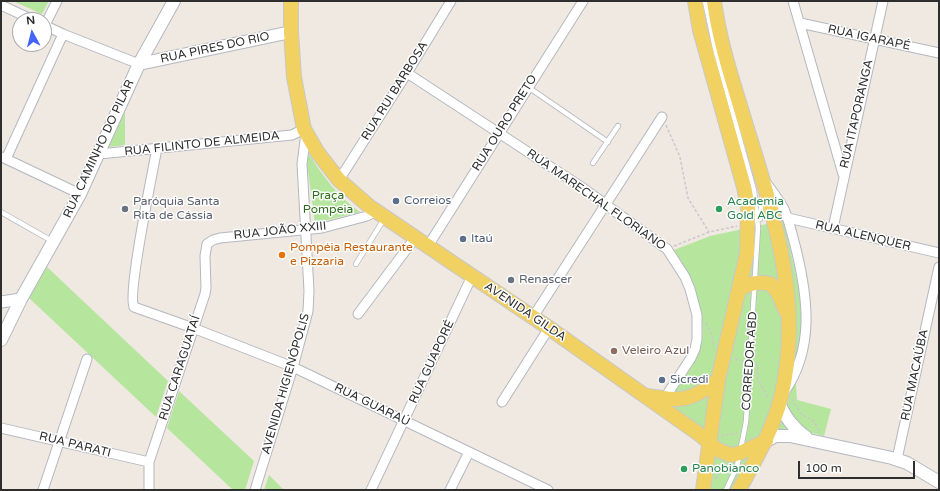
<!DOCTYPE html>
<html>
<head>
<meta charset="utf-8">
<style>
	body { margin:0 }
	#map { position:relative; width:940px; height:491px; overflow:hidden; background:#efe9e1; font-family:"Varela Round",sans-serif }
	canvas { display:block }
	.frame { position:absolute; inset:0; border:2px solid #2e2e2e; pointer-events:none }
	.north { position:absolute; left:12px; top:12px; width:40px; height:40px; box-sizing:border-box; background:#fff; border:1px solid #ababab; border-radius:50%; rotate:353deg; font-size:11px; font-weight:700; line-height:16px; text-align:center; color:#2e2e2e }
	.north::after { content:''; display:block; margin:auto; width:14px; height:18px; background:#4264fb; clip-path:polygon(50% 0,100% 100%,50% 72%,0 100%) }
	.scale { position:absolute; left:798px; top:461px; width:117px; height:18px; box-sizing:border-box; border:2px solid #2e2e2e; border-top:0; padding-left:5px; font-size:12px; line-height:14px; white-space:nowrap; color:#2e2e2e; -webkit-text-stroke:3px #fff; paint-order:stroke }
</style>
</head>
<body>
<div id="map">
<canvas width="940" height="491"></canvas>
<div class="frame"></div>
<div class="north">N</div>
<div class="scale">100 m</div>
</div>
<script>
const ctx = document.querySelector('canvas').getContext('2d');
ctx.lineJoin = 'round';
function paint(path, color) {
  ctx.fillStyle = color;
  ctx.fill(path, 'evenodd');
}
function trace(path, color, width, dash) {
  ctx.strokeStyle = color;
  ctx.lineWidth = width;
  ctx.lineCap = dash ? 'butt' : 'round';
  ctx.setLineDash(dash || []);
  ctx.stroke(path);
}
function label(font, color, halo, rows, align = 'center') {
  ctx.font = font + ' "Varela Round",sans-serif';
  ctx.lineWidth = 3;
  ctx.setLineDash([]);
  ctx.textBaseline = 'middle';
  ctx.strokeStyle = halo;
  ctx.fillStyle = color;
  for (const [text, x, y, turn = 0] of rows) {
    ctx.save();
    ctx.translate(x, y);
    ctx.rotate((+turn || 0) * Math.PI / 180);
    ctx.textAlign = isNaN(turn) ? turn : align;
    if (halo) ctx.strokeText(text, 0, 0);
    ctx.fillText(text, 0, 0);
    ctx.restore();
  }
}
const green = new Path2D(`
	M 13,1 L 49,1 L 42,14 Z
	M 125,111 L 125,145 L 109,147 Z
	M 309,154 C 322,175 339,198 360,212 L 315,223 L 307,163 Z
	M 770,197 L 779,210 L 786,230 L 800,293 L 802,327 L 795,367 L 797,400 L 831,409 L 824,436 C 808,432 789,427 773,431 L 734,490 L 707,490 L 713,438 L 667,403 C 677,387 693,369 699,351 C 711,320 692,275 674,250 L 710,236 L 767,224 Z
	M 47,267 L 168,381 L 156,417 L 29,298 Z
	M 179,391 L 254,461 L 245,490 L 233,490 L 167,428 Z
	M 269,475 L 284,490 L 264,490 Z`);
const path = new Path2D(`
	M 666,125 L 680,157 L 688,198 L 709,232
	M 674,246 L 709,232 L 737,226
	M 706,323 L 712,336 L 714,348
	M 735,359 L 743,361 L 743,362
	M 755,365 L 758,365 L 757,378 L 769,399
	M 792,399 L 801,414 L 814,421 L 820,433
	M 721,436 L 737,433
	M 715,478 L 716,478 L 725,464`);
const service = new Path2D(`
	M 705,1 L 716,53 L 754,190 L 758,228 L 746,422 L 738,462 L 734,473 L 726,490
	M 528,87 L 608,142
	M 593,163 L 618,126
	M 1,212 L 52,241
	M 760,219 L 762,198
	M 356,264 L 384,219`);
const minor = new Path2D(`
	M 793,1 L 843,174
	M 1,5 L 33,20
	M 800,23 L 939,53
	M 44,25 L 63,34 L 139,64
	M 45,25 L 57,1
	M 407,73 L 580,186 L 667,249 L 685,277 L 690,289 L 697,315 L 697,339 L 695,349 L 691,358 L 664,399
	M 157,148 C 153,170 127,295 134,307 L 193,328 L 293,367 L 548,490
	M 99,154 L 292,135 L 304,129
	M 2,157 L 80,194
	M 6,159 L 63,34
	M 339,180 L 407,73 L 451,1
	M 767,184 C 773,192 779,200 784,209 C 790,223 793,238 797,253 C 808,300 814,348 785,391
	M 788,218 L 939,253
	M 833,228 L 883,1
	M 428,246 L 583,1
	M 358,314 L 415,238
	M 533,317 L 662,117
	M 502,402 L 549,328
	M 1,428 L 149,462
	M 897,459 L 939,267
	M 43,490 L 87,359
	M 149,490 L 149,462 L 205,294 L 206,288 L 205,256 L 207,244 L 213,240 L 220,238 L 322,228 L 367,216 L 376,211
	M 255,490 L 293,367 L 308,311 L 309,291 L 302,164 L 306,133
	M 371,490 L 472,276
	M 450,490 L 469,452`);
const tertiary = new Path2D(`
	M 1,302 L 21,299`);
const secondary = new Path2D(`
	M 139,64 L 291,32
	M 1,340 L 21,299 L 80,194 L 139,64 L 174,1
	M 779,403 C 786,418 793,428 806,437
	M 766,441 L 776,436 L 790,436 L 892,458 L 907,463 L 939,482`);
const primary = new Path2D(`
	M 291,1 L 291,32 L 294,77 L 304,129 L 318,153 L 339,180 L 370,207 L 549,328 L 699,434 L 718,450 L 731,455 L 740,453 L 766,441
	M 695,1 L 700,30 L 744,187 L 748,207 L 747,253 L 718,380 L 703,490
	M 714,1 C 719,39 731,76 742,112 C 770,205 805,299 781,397 C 773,430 755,460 739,490
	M 739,290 C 750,283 758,281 771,284 L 778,293 L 786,311
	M 647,396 C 682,401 690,402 718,380`);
const markers = [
	[396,201,4,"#5c6f8a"],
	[125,209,4,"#6b7280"],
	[719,209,4,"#2e9e5b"],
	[463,239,4,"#5c6f8a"],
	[282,255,4,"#e8710a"],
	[511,280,4,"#6b7280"],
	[614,351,4,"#8d6e63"],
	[662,380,4,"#5c6f8a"],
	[684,469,4,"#2e9e5b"]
];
const streetNames = [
	["RUA IGARAPÉ",869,38,12],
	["RUA PIRES DO RIO",215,48,-12],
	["RUA RUI BARBOSA",395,91,-58],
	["RUA ITAPORANGA",857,114,-77],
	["RUA OURO PRETO",505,123,-58],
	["RUA FILINTO DE ALMEIDA",202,144,-6],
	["RUA CAMINHO DO PILAR",99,149,-65],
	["RUA MARECHAL FLORIANO",596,200,35],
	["RUA JOÃO XXIII",280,231,-6],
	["RUA ALENQUER",863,236,13],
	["AVENIDA GILDA",525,312,34],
	["CORREDOR ABD",750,361,-86],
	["RUA GUAPORÉ",432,362,-65],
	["RUA CARAGUATAÍ",180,368,-72],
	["RUA MACAÚBA",915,375,-78],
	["AVENIDA HIGIENÓPOLIS",286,384,-74],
	["RUA GUARAÚ",372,405,26],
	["RUA PARATI",75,445,14]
];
const parkNames = [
	["Praça",328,196],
	["Pompeia",328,210]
];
const serviceNames = [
	["Correios",404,201],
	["Itaú",471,239],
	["Sicredi",670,380]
];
const worshipNames = [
	["Paróquia Santa",133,202],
	["Rita de Cássia",133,216],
	["Renascer",519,280]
];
const leisureNames = [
	["Academia",727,202],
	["Gold ABC",727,216],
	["Panobianco",692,469]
];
const foodNames = [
	["Pompéia Restaurante",290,248],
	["e Pizzaria",290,262]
];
const educationNames = [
	["Veleiro Azul",622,351]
];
paint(green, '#b6e59e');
trace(service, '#b4b7c1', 6);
trace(minor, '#b4b7c1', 11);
trace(tertiary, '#b4b7c1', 13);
trace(secondary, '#b4b7c1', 14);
trace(primary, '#c9c9c9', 16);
trace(path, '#c9c9c9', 1.5, [3, 2]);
trace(service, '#fff', 4.5);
trace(minor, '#fff', 9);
trace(tertiary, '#fff', 11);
trace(secondary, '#fff', 12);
trace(primary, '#f2d163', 14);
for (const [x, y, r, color] of markers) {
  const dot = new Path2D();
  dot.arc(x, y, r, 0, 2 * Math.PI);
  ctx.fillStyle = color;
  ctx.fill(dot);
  trace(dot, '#fff', 1.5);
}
label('12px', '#2e2e2e', '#fff', streetNames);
label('12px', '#2c6e1b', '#fff', parkNames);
label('12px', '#4e5e75', '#fff', serviceNames, 'left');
label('12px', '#5b616d', '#fff', worshipNames, 'left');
label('12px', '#27864d', '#fff', leisureNames, 'left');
label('12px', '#c56008', '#fff', foodNames, 'left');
label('12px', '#785e54', '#fff', educationNames, 'left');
</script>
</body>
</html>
